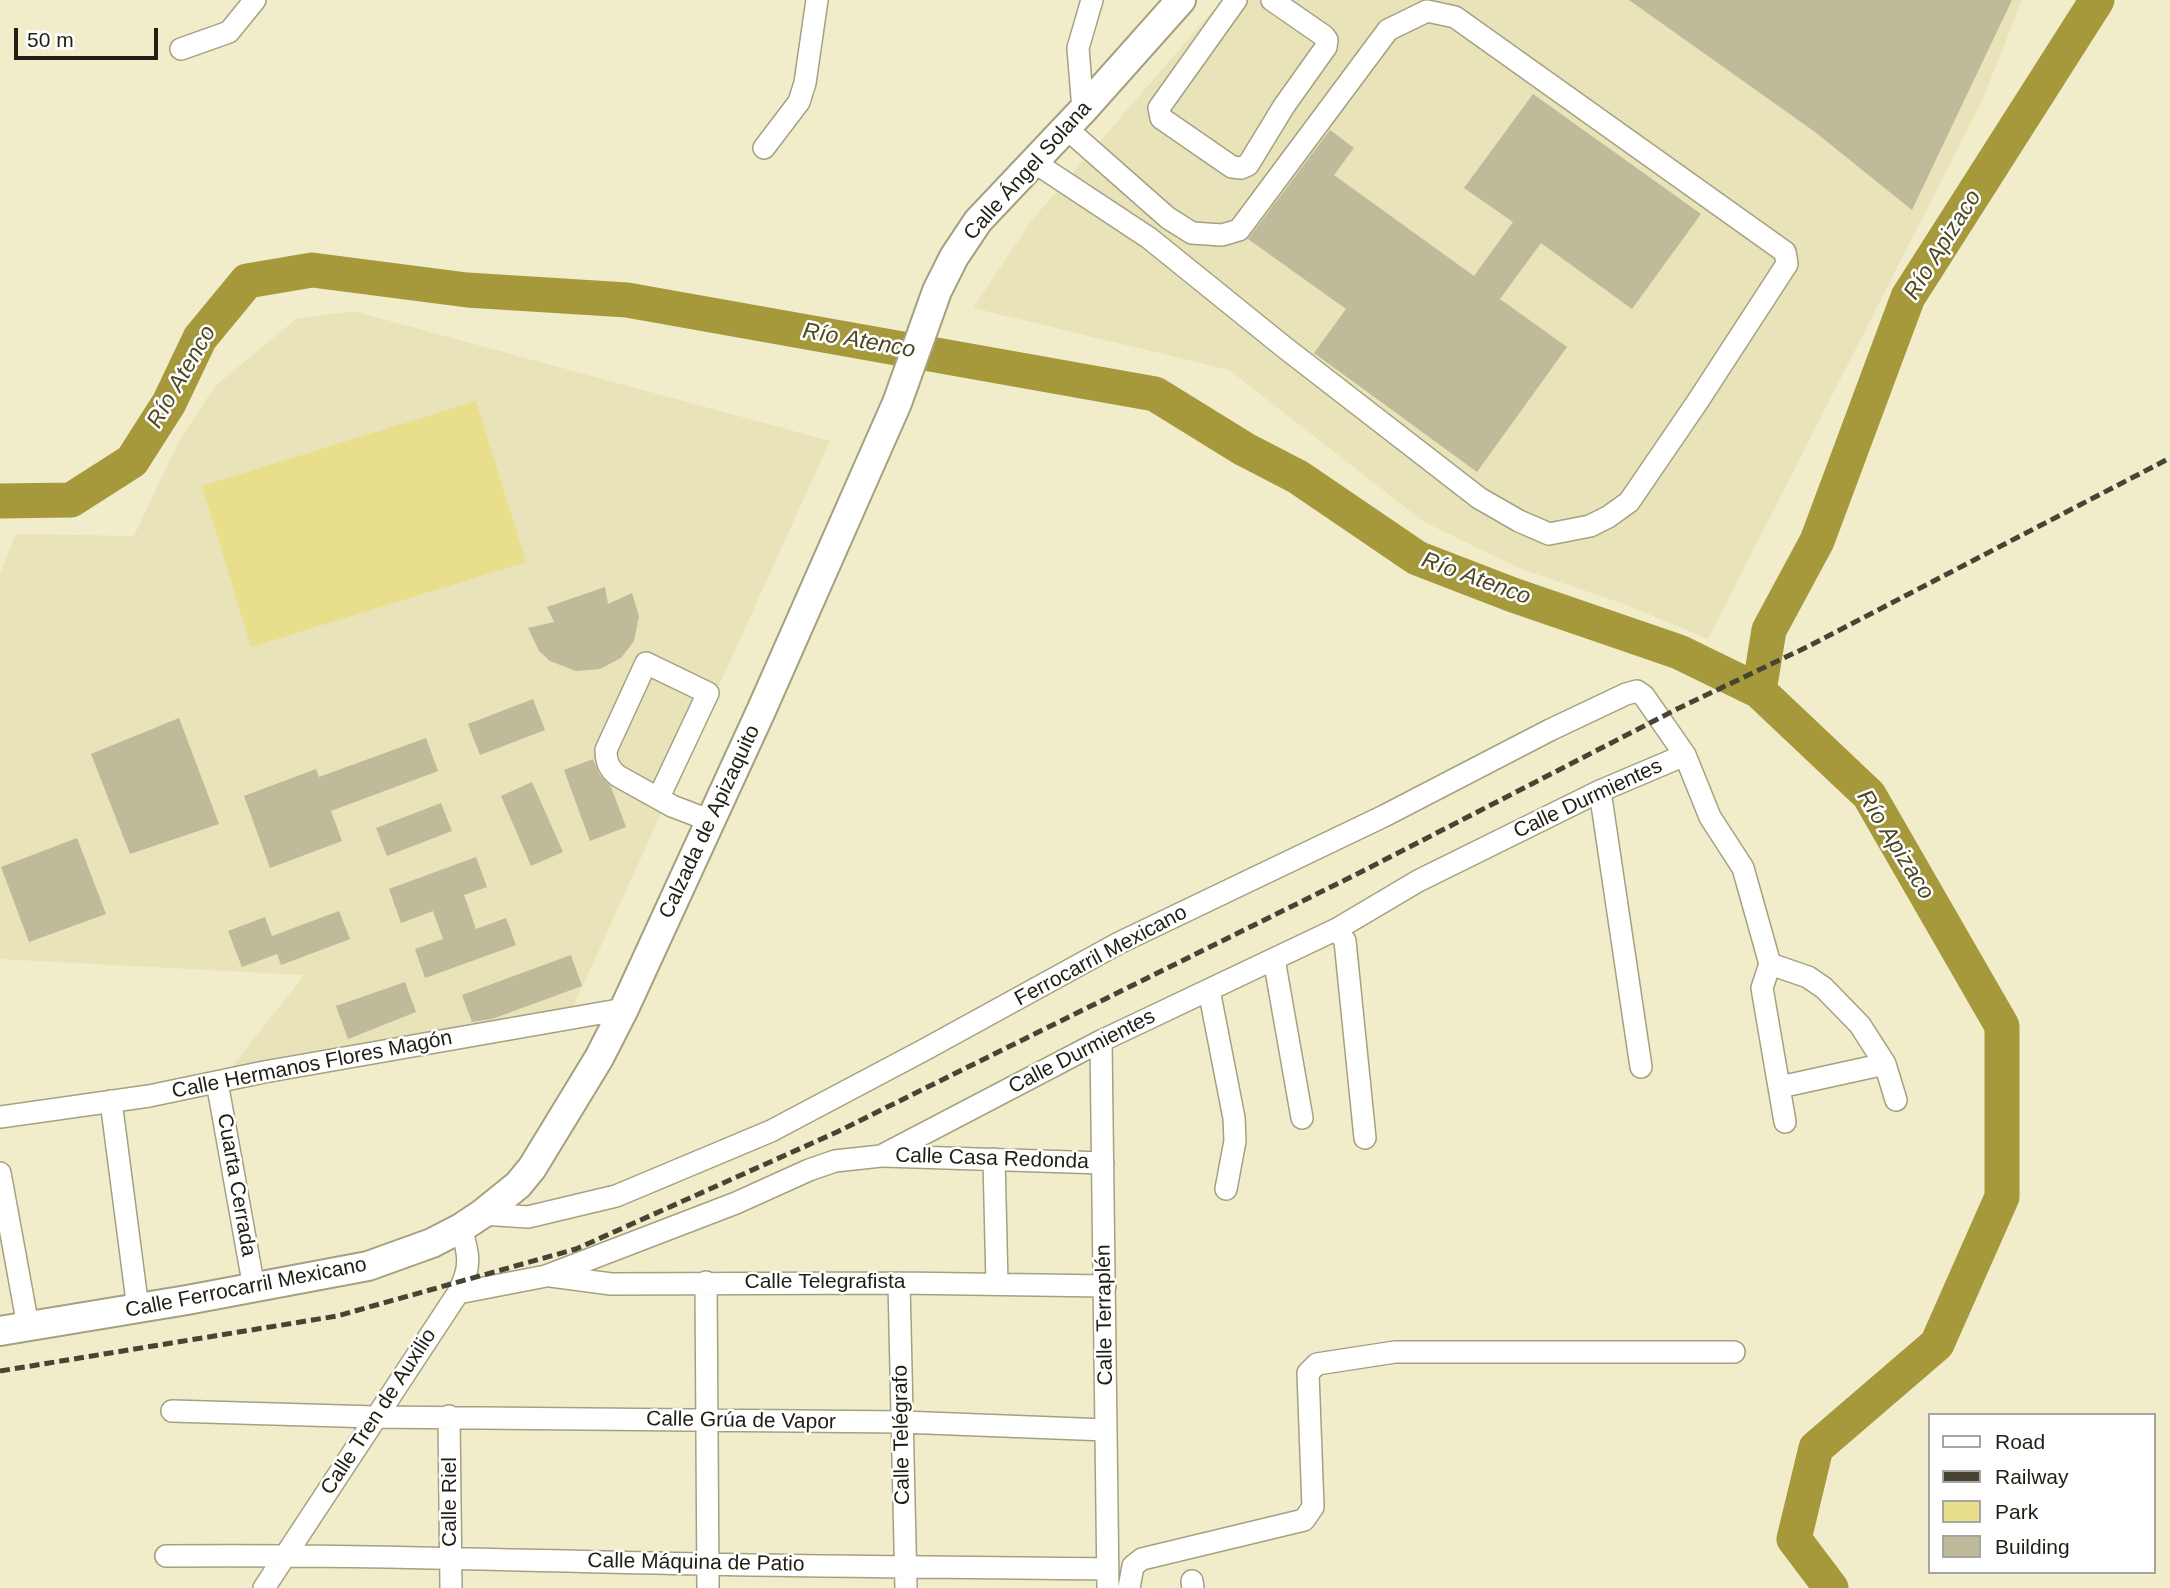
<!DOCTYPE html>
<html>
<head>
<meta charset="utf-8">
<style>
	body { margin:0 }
	#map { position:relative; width:2170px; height:1588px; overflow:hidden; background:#f1edca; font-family:Arial,sans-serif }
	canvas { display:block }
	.legend { position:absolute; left:1928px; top:1413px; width:228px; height:161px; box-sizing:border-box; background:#fff; border:2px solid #a6a5a1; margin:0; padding:9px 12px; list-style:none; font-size:21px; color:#211f13 }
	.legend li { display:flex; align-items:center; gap:14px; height:35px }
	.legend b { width:35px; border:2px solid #a6a5a1 }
	.scale { position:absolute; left:14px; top:28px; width:144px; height:32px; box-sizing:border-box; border:4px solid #211f13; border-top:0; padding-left:9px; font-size:21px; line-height:24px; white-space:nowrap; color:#211f13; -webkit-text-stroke:5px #fff; paint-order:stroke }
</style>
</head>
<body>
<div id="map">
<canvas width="2170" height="1588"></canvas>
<ul class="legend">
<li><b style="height:9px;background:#fff"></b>Road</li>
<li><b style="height:9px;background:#474434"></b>Railway</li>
<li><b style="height:19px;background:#e9de8c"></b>Park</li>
<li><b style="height:19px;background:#bfba99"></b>Building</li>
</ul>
<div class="scale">50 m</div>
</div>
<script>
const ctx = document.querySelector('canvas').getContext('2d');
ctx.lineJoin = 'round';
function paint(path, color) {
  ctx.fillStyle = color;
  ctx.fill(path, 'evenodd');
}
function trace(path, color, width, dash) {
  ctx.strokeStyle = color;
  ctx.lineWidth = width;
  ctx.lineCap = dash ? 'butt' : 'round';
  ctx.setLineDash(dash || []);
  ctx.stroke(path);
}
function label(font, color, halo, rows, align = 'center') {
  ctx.font = font + ' Arial,sans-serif';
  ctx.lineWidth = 5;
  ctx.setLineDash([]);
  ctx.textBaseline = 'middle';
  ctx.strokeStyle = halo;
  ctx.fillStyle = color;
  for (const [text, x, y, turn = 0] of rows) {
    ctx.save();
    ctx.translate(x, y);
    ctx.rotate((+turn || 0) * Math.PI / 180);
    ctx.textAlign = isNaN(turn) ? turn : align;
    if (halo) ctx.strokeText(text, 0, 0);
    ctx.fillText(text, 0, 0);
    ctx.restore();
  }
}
const built = new Path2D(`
	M 1222,0 L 2022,0 L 1982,101 L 1708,639 L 1624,604 L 1521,569 L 1424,522 L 1229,370 L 973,308 L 1032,220 Z
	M 353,311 L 830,441 L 570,1014 L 231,1068 L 304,975 L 0,959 L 0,573 L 16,534 L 134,536 L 178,443 L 215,386 L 296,319 Z`);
const green = new Path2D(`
	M 476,401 L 526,562 L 251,647 L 202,486 Z`);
const river = new Path2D(`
	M 0,501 L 71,500 L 132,461 L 169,403 L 200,338 L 247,281 L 312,270 L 467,290 L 627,300 L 1155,394 L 1244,449 L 1298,477 L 1417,558 L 1513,595 L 1679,652 L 1759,691 L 1869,795 L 2002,1026 L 2002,1197 L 1937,1344 L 1816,1448 L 1794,1539 L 1831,1588
	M 1759,691 L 1769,630 L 1817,541 L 1908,297 L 2097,0`);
const building = new Path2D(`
	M 1629,0 L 2012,0 L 1912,210 L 1815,132 Z
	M 1533,94 L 1701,214 L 1632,309 L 1541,243 L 1500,299 L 1567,347 L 1477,472 L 1314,353 L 1346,309 L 1248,239 L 1330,130 L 1354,148 L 1334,175 L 1474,276 L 1513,222 L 1464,188 Z
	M 605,587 L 608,604 L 632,593 L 639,616 L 634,641 L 621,658 L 600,669 L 576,671 L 550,661 L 539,651 L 528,628 L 554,622 L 547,607 Z
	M 533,699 L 545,730 L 480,755 L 468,724 Z
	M 179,718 L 219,824 L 130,854 L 91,754 Z
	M 426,738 L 438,771 L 331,811 L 342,841 L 270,868 L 244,796 L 316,769 L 319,777 Z
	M 593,759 L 599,774 L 611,787 L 626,827 L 590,841 L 564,770 Z
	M 532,782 L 563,852 L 531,866 L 501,796 Z
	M 441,803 L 452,831 L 387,856 L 376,828 Z
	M 77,838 L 106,914 L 29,942 L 1,867 Z
	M 476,857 L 487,887 L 464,895 L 476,929 L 506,918 L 516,945 L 425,978 L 415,949 L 443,939 L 433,911 L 401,923 L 389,889 Z
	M 339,911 L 350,939 L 281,965 L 277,954 L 242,967 L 228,931 L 265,917 L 272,936 Z
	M 571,955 L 582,986 L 492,1019 L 472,1022 L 462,995 Z
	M 405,982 L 416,1012 L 348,1039 L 336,1006 Z`);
const minor = new Path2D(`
	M 1236,0 L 1159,108 L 1161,118 L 1232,167 L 1241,168 L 1248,165 L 1284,106 L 1326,47 L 1327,40 L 1324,36 L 1272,0
	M 181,49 L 229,32 L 255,0
	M 1083,110 L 1078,48 L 1092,0
	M 764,148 L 799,102 L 805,83 L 817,0
	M 1034,162 L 1149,238 L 1284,347 L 1479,498 L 1519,521 L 1549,534 L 1590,526 L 1608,517 L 1629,502 L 1698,401 L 1787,264 L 1785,252 L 1455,17 L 1427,11 L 1388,30 L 1239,230 L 1222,235 L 1192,233 L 1168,218 L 1066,128
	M 1600,791 L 1641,1067
	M 659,797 L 708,693 L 646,663 L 606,750 C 606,762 609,769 618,776 L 672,806 L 711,821
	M 1337,929 L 1345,941 L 1365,1138
	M 1274,959 L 1302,1118
	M 1770,964 L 1808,977 L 1824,988 L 1860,1025 L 1885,1064 L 1896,1100
	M 1209,990 L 1234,1118 L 1235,1141 L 1226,1189
	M 1101,1041 L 1108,1588
	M 217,1082 L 254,1288
	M 1780,1087 L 1885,1064
	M 111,1101 L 138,1309
	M 0,1117 L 149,1096 L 264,1072 L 624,1009
	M 883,1156 L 1103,1163
	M 994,1159 L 997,1284
	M 0,1173 L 28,1326
	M 482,1214 L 528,1217 L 616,1196 L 771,1131 L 924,1050 L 1119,943 L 1384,816 L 1550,730 L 1626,694 L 1637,691 L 1644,696 L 1685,755 L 1710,817 L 1743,868 L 1770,964 L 1762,988 L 1785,1122
	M 551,1276 L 611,1284 L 899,1283 L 1105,1286
	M 706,1282 L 708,1588
	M 899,1283 L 906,1588
	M 458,1293 L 546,1276 L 736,1203 L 809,1170 L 835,1161 L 881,1156 L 1101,1041 L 1337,929 L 1418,881 L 1600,791 L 1685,755
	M 172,1411 L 375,1417 L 902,1422 L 1106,1430
	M 449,1416 L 451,1588
	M 166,1556 C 346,1554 526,1561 705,1564 C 839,1567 973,1567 1107,1569
	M 1192,1581 L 1193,1588
	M 264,1588 L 458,1293 C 472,1267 469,1254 461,1228
	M 1129,1588 L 1133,1566 L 1142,1559 L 1304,1520 L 1313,1507 L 1308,1373 L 1317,1364 L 1395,1352 L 1734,1352`);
const major = new Path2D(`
	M 0,1331 L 187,1300 L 368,1266 L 432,1243 L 461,1228 L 482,1214 L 518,1185 L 532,1168 L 599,1058 L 624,1009 L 761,711 L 897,403 L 937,291 L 954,257 L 978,221 L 1083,110 L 1181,0`);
const rail = new Path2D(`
	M 0,1371 L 337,1316 L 576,1249 L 837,1132 L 1359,873 L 1677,709 L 1807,647 L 2170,458`);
const streetNames = [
	["Calle Ángel Solana",1028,171,-48],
	["Calle Durmientes",1588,799,-25],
	["Calzada de Apizaquito",710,822,-65],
	["Ferrocarril Mexicano",1101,956,-28],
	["Calle Durmientes",1082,1052,-27],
	["Calle Hermanos Flores Magón",312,1065,-11],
	["Calle Casa Redonda",992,1159,2],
	["Cuarta Cerrada",236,1185,80],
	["Calle Telegrafista",825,1282],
	["Calle Ferrocarril Mexicano",246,1288,-11],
	["Calle Terraplén",1105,1315,-91],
	["Calle Tren de Auxilio",379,1412,-57],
	["Calle Grúa de Vapor",741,1421,1],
	["Calle Telégrafo",902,1435,-91],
	["Calle Riel",450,1502,-90],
	["Calle Máquina de Patio",696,1563,1]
];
const waterNames = [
	["Río Apizaco",1943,245,-58],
	["Río Atenco",859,341,10],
	["Río Atenco",182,377,-60],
	["Río Atenco",1476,579,20],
	["Río Apizaco",1895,845,58]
];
paint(built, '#e8e3b9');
paint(green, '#e9de8c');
trace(river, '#a5993c', 35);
paint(building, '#bfba99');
trace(minor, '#a5a180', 24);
trace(major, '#a5a180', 32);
trace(minor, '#fff', 21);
trace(major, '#fff', 28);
trace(rail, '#474434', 5, [10, 5]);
label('21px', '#211f13', '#fff', streetNames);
label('italic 23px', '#4d4821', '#fff', waterNames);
</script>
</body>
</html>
